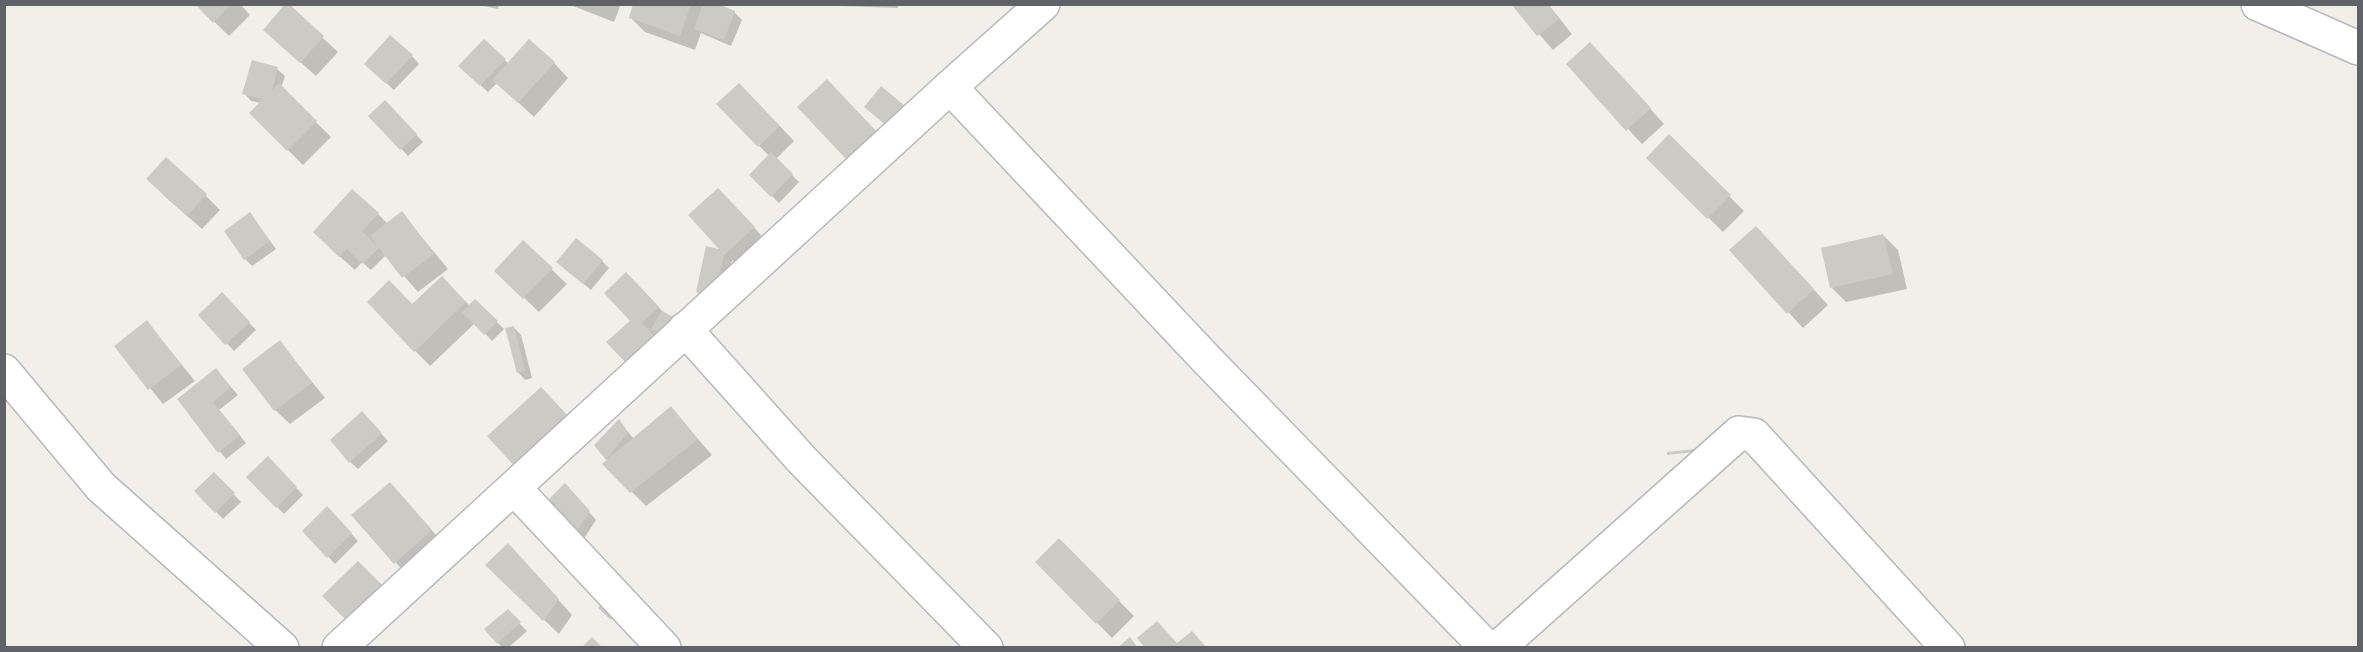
<!DOCTYPE html>
<html>
<head>
<meta charset="utf-8">
<style>
	body { margin:0 }
	#map { position:relative; width:2363px; height:652px; overflow:hidden; background:#f1efe8; font-family:"Asap Condensed",sans-serif }
	canvas { display:block }
	.frame { position:absolute; inset:0; border:6px solid #5f6368; pointer-events:none }
</style>
</head>
<body>
<div id="map">
<canvas width="2363" height="652"></canvas>
<div class="frame"></div>
</div>
<script>
const ctx = document.querySelector('canvas').getContext('2d');
ctx.lineJoin = 'round';
function paint(path, color) {
  ctx.fillStyle = color;
  ctx.fill(path, 'evenodd');
}
function trace(path, color, width, dash) {
  ctx.strokeStyle = color;
  ctx.lineWidth = width;
  ctx.lineCap = dash ? 'butt' : 'round';
  ctx.setLineDash(dash || []);
  ctx.stroke(path);
}
const shadow = new Path2D(`
	M 196,4 L 240,4 L 250,15 L 229,36 Z
	M 475,4 L 499,4 L 498,9 Z
	M 568,4 L 621,4 L 614,22 Z
	M 635,4 L 713,4 L 734,12 L 742,20 L 731,46 L 701,33 L 695,50 L 645,32 L 631,18 Z
	M 838,4 L 898,4 L 898,8 L 840,6 Z
	M 1513,4 L 1548,4 L 1572,34 L 1553,50 Z
	M 287,5 L 338,52 L 316,76 L 280,44 Z
	M 484,41 L 509,64 L 554,63 L 568,78 L 534,117 L 497,83 L 488,92 L 460,66 Z
	M 412,56 L 419,64 L 394,90 L 373,71 Z
	M 1605,59 L 1664,124 L 1642,144 L 1568,64 Z
	M 277,69 L 285,76 L 281,88 L 331,137 L 303,165 L 251,113 L 261,103 L 251,101 L 244,93 Z
	M 754,99 L 794,141 L 776,159 L 799,182 L 779,203 L 751,175 L 769,156 L 719,104 Z
	M 385,102 L 423,142 L 408,156 L 370,116 Z
	M 1669,136 L 1744,211 L 1723,232 L 1648,158 Z
	M 162,194 L 205,195 L 220,210 L 202,229 Z
	M 733,204 L 768,243 L 740,269 L 732,260 L 722,303 L 705,299 L 697,292 L 723,252 Z
	M 402,213 L 448,269 L 418,292 L 386,255 L 371,270 L 362,262 L 355,270 L 329,247 L 378,214 L 388,224 Z
	M 250,214 L 276,249 L 252,266 L 245,259 Z
	M 1883,235 L 1898,250 L 1907,289 L 1846,302 L 1832,288 Z
	M 523,242 L 567,284 L 539,312 L 496,271 Z
	M 1770,242 L 1828,305 L 1803,328 L 1731,250 Z
	M 602,261 L 609,268 L 591,290 L 565,269 Z
	M 641,288 L 665,314 L 676,321 L 655,339 L 632,321 Z
	M 457,293 L 470,306 L 475,301 L 504,329 L 492,341 L 475,323 L 430,366 L 391,326 L 412,306 Z
	M 222,294 L 256,330 L 234,351 L 200,315 Z
	M 147,322 L 195,381 L 163,404 L 116,346 Z
	M 513,327 L 521,335 L 532,378 L 525,380 L 518,372 Z
	M 280,342 L 325,398 L 290,424 L 275,410 Z
	M 216,370 L 238,395 L 219,410 L 246,443 L 226,459 L 179,400 Z
	M 671,408 L 712,455 L 646,506 L 604,464 L 608,460 L 596,445 L 619,421 L 634,439 Z
	M 369,421 L 388,441 L 358,469 L 350,462 Z
	M 268,458 L 303,495 L 284,514 L 248,477 Z
	M 214,474 L 241,502 L 223,519 L 196,491 Z
	M 390,484 L 446,546 L 410,578 L 353,516 Z
	M 572,493 L 596,520 L 583,540 L 548,502 Z
	M 335,516 L 358,541 L 335,564 L 304,531 Z
	M 1059,540 L 1134,616 L 1112,638 L 1037,562 Z
	M 523,560 L 572,615 L 559,634 L 502,580 Z
	M 507,611 L 527,631 L 508,648 L 503,648 L 498,643 Z`);
const building = new Path2D(`
	M 195,4 L 231,4 L 213,23 Z
	M 285,4 L 289,4 L 324,36 L 300,63 L 263,30 Z
	M 633,4 L 691,4 L 680,36 L 629,18 Z
	M 703,4 L 718,4 L 735,11 L 724,40 L 694,29 Z
	M 1511,4 L 1547,4 L 1559,19 L 1537,36 Z
	M 390,35 L 413,55 L 386,84 L 364,64 Z
	M 484,39 L 506,59 L 480,86 L 458,66 Z
	M 529,39 L 555,62 L 518,103 L 492,80 Z
	M 1590,42 L 1651,108 L 1626,131 L 1566,64 Z
	M 252,60 L 278,67 L 272,90 L 279,83 L 317,121 L 287,151 L 249,113 L 263,99 L 242,94 Z
	M 827,79 L 877,132 L 847,160 L 797,107 Z
	M 739,83 L 780,126 L 758,147 L 716,104 Z
	M 881,86 L 905,106 L 888,127 L 864,107 Z
	M 385,100 L 417,134 L 400,150 L 368,116 Z
	M 1669,134 L 1731,195 L 1707,219 L 1646,158 Z
	M 771,152 L 793,174 L 771,197 L 749,175 Z
	M 166,157 L 207,194 L 187,216 L 146,179 Z
	M 718,188 L 755,227 L 724,255 L 715,297 L 696,292 L 706,246 L 719,249 L 688,215 Z
	M 352,189 L 379,213 L 362,231 L 379,248 L 370,236 L 402,211 L 434,254 L 402,278 L 379,248 L 362,264 L 347,249 L 339,257 L 313,232 Z
	M 250,212 L 270,241 L 244,260 L 224,231 Z
	M 1756,226 L 1814,289 L 1787,314 L 1729,250 Z
	M 1883,234 L 1893,274 L 1830,288 L 1821,248 Z
	M 576,238 L 603,260 L 583,284 L 556,262 Z
	M 523,240 L 553,268 L 523,299 L 494,271 Z
	M 626,272 L 659,307 L 642,323 L 656,338 L 628,365 L 606,342 L 630,321 L 604,293 Z
	M 442,276 L 466,302 L 414,352 L 367,302 L 389,280 L 412,304 Z
	M 222,292 L 250,322 L 225,345 L 198,315 Z
	M 475,299 L 498,321 L 484,335 L 462,312 Z
	M 662,311 L 677,319 L 666,338 L 651,329 Z
	M 147,320 L 181,365 L 148,390 L 114,346 Z
	M 514,326 L 525,371 L 517,373 L 505,328 Z
	M 280,340 L 312,383 L 274,411 L 242,369 Z
	M 216,368 L 231,387 L 213,402 L 240,435 L 218,453 L 177,399 Z
	M 541,387 L 570,418 L 516,468 L 487,436 Z
	M 671,406 L 698,439 L 630,493 L 602,464 Z
	M 362,411 L 382,433 L 349,463 L 330,440 Z
	M 619,419 L 628,432 L 606,460 L 594,445 Z
	M 1713,447 L 1713,450 L 1667,455 L 1667,452 Z
	M 268,456 L 297,487 L 276,508 L 246,477 Z
	M 214,472 L 235,493 L 215,513 L 194,491 Z
	M 390,482 L 432,530 L 394,564 L 351,515 Z
	M 565,483 L 590,511 L 575,534 L 546,502 Z
	M 327,506 L 352,533 L 327,558 L 302,531 Z
	M 1059,538 L 1120,600 L 1096,624 L 1035,562 Z
	M 508,543 L 559,599 L 543,621 L 485,565 Z
	M 358,561 L 383,586 L 347,621 L 322,596 Z
	M 606,598 L 620,608 L 611,620 L 598,608 Z
	M 508,609 L 521,622 L 497,644 L 484,629 Z
	M 1157,621 L 1177,643 L 1192,631 L 1207,648 L 1145,648 L 1137,638 Z
	M 592,637 L 603,648 L 581,648 Z
	M 1130,637 L 1138,648 L 1117,648 Z`);
const street = new Path2D(`
	M 2258,4 L 2358,48
	M 950,87 L 1208,361 L 1487,648
	M 685,329 L 802,460 L 986,648
	M 4,371 L 101,487 L 282,648
	M 514,488 L 664,648
	M 339,648 L 950,87 L 1043,4
	M 1498,648 L 1739,433 L 1754,435 L 1948,648`);
paint(shadow, '#0003');
paint(building, '#cccac5');
trace(street, '#b5b8bc', 36);
trace(street, '#fff', 33);
</script>
</body>
</html>
